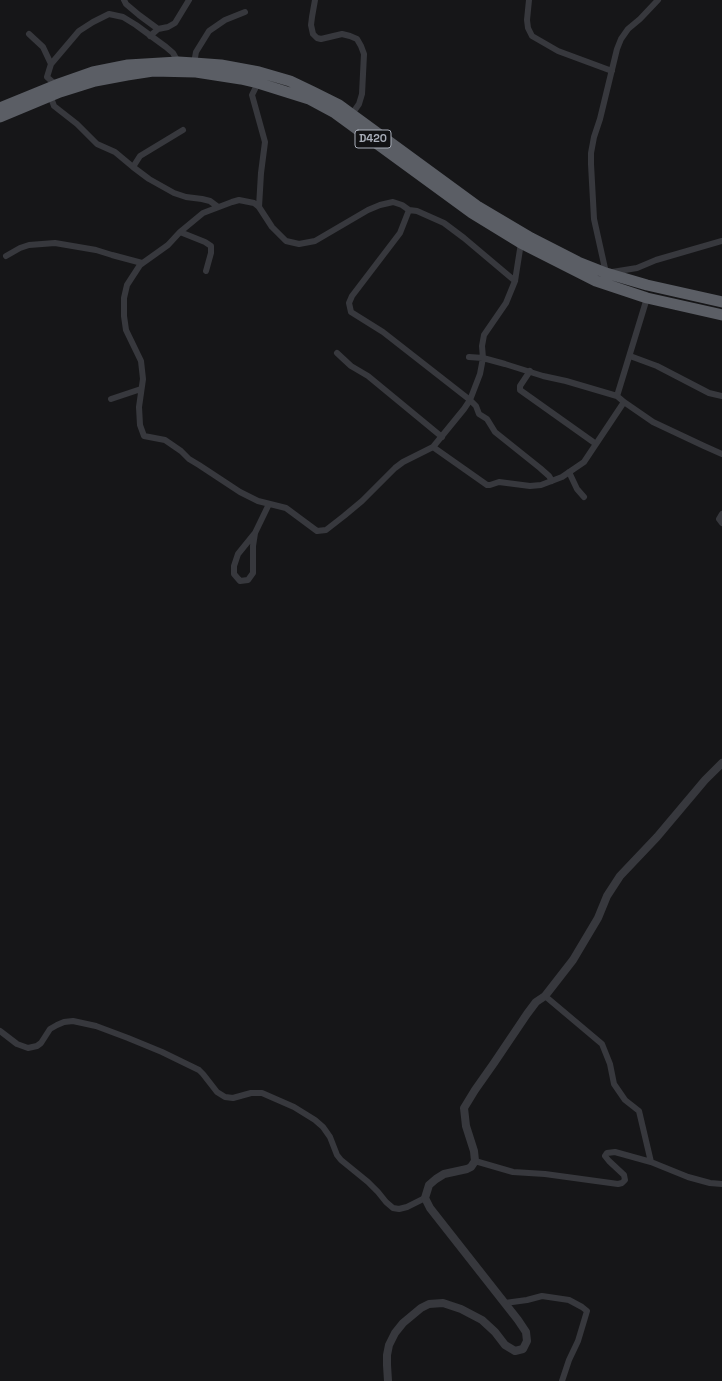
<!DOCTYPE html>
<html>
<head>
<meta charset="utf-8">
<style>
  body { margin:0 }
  canvas { display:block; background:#161618 }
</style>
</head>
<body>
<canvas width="722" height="1381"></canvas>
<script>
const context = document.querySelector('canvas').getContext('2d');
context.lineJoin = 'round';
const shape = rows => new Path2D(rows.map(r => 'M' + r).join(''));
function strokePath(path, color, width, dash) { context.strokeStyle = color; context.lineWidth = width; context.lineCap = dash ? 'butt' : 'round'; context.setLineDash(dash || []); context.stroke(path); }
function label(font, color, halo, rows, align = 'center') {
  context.font = font + ' "Space Grotesk",sans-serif'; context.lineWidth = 4; context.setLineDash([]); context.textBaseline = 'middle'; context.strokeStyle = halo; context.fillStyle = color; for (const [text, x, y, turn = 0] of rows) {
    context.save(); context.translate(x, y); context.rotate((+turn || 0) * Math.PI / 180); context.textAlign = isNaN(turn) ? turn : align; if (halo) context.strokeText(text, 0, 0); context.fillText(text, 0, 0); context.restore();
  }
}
strokePath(shape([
  [124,0,126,4,139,15,158,29],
  [315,0,312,17,311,25,313,34,317,38,321,39,342,34,350,36,357,39,361,46,364,54,362,94,359,104,352,114],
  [529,0,527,20,528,28,532,36,558,51,612,71],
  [658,0,640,19,628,29,621,39,617,49,600,119,594,137,591,153,591,164,594,219,606,273,637,268,656,260,722,241],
  [29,34,43,47,51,64],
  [150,36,158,29,168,27,175,23,189,0],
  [194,63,196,52,209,31,225,20,245,12],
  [258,83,252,95,265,142,261,173,259,207],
  [56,85,47,77,51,64,79,31,93,22,109,14,123,17,136,25,166,47,173,53,178,62],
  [50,95,54,106,77,124,97,144,115,152,133,167],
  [183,130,140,156,133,167,149,179,174,193,186,197,202,199,210,201,218,207],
  [409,210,400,233,352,296,349,303,351,312,383,332,470,400,476,406,479,414,487,419,495,432,540,468,549,476,552,481],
  [180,232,205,242,211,246,211,253,206,271],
  [6,256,20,248,29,245,55,243,96,250,112,255,142,263],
  [515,281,464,238,444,223,417,211,409,210,402,205,393,202,380,205,368,210,315,241,299,244,286,241,272,227,259,207,254,203,239,200,232,202,203,213,180,232,168,245,140,265,127,285,124,298,124,316,126,330,141,361,143,379,139,407,140,425,144,436,165,440,181,451,189,459,199,465,240,492,258,501,286,508,317,531,326,530,344,516,362,501,395,468,403,462,433,447,464,409,470,400,480,374,483,358,482,346,484,335,506,303,515,281,521,243],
  [337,353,351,366,368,376,442,437],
  [630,356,657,366,709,393,722,396],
  [469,357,483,358,505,364,543,376,566,381,617,396,624,402,653,422,704,446,722,454],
  [530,371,520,386,520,390,596,444],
  [617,396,647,298],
  [111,399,141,389],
  [433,447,487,485,490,485,499,482,530,486,541,485,562,477,584,462,624,402],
  [569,472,577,489,584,497],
  [722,514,719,519,722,523],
  [255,533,253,546,253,573,248,580,240,581,234,574,234,566,238,554,255,533,269,504],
  [545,996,602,1044,610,1064,614,1084,625,1100,639,1111,651,1162],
  [0,1031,17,1044,28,1048,37,1046,41,1043,50,1029,57,1025,64,1022,73,1021,96,1026,128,1038,162,1052,199,1070,203,1074,217,1092,225,1097,233,1098,251,1093,262,1093,294,1107,315,1120,323,1127,330,1137,337,1155,341,1160,368,1182,378,1192,386,1202,393,1208,399,1209,407,1207,425,1198],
  [475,1161,513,1172,545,1174,618,1184,622,1183,625,1180,624,1175,609,1161,605,1156,607,1153,615,1152,651,1162,688,1177,710,1183,722,1184],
  [505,1303,527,1300,542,1296,569,1300,582,1307,587,1311,578,1341,569,1360,562,1381]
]), '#37383d', 6);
strokePath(shape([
  [388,1381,387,1365,387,1355,389,1345,395,1333,403,1323,421,1308,429,1304,443,1303,461,1309,482,1320,495,1332,505,1345,515,1351,523,1349,527,1341,526,1332,518,1320,430,1208,425,1198,429,1185,436,1179,444,1174,467,1169,471,1167,475,1161,474,1151,466,1126,464,1108,475,1090,494,1063,527,1014,536,1002,545,996,573,960,598,918,607,896,620,876,657,837,705,780,722,763]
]), '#37383d', 8);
strokePath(shape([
  [0,108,56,85,93,72,128,65,178,62,194,63,221,65,259,72,290,81,313,92,339,105,477,206,531,238,578,262,606,273,647,285,722,302],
  [0,117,60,92,95,81,127,75,153,71,196,72,241,79,258,83,309,99,335,113,472,213,521,243,596,281,647,298,722,315]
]), '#5b5e65', 11);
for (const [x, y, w] of [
  [373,139,36]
]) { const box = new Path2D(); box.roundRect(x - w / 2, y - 9, w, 18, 3); context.fillStyle = '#111113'; context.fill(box); strokePath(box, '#a8adb8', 1); }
label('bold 11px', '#a8adb8', null, [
  ["D420",373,139]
]);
</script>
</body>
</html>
